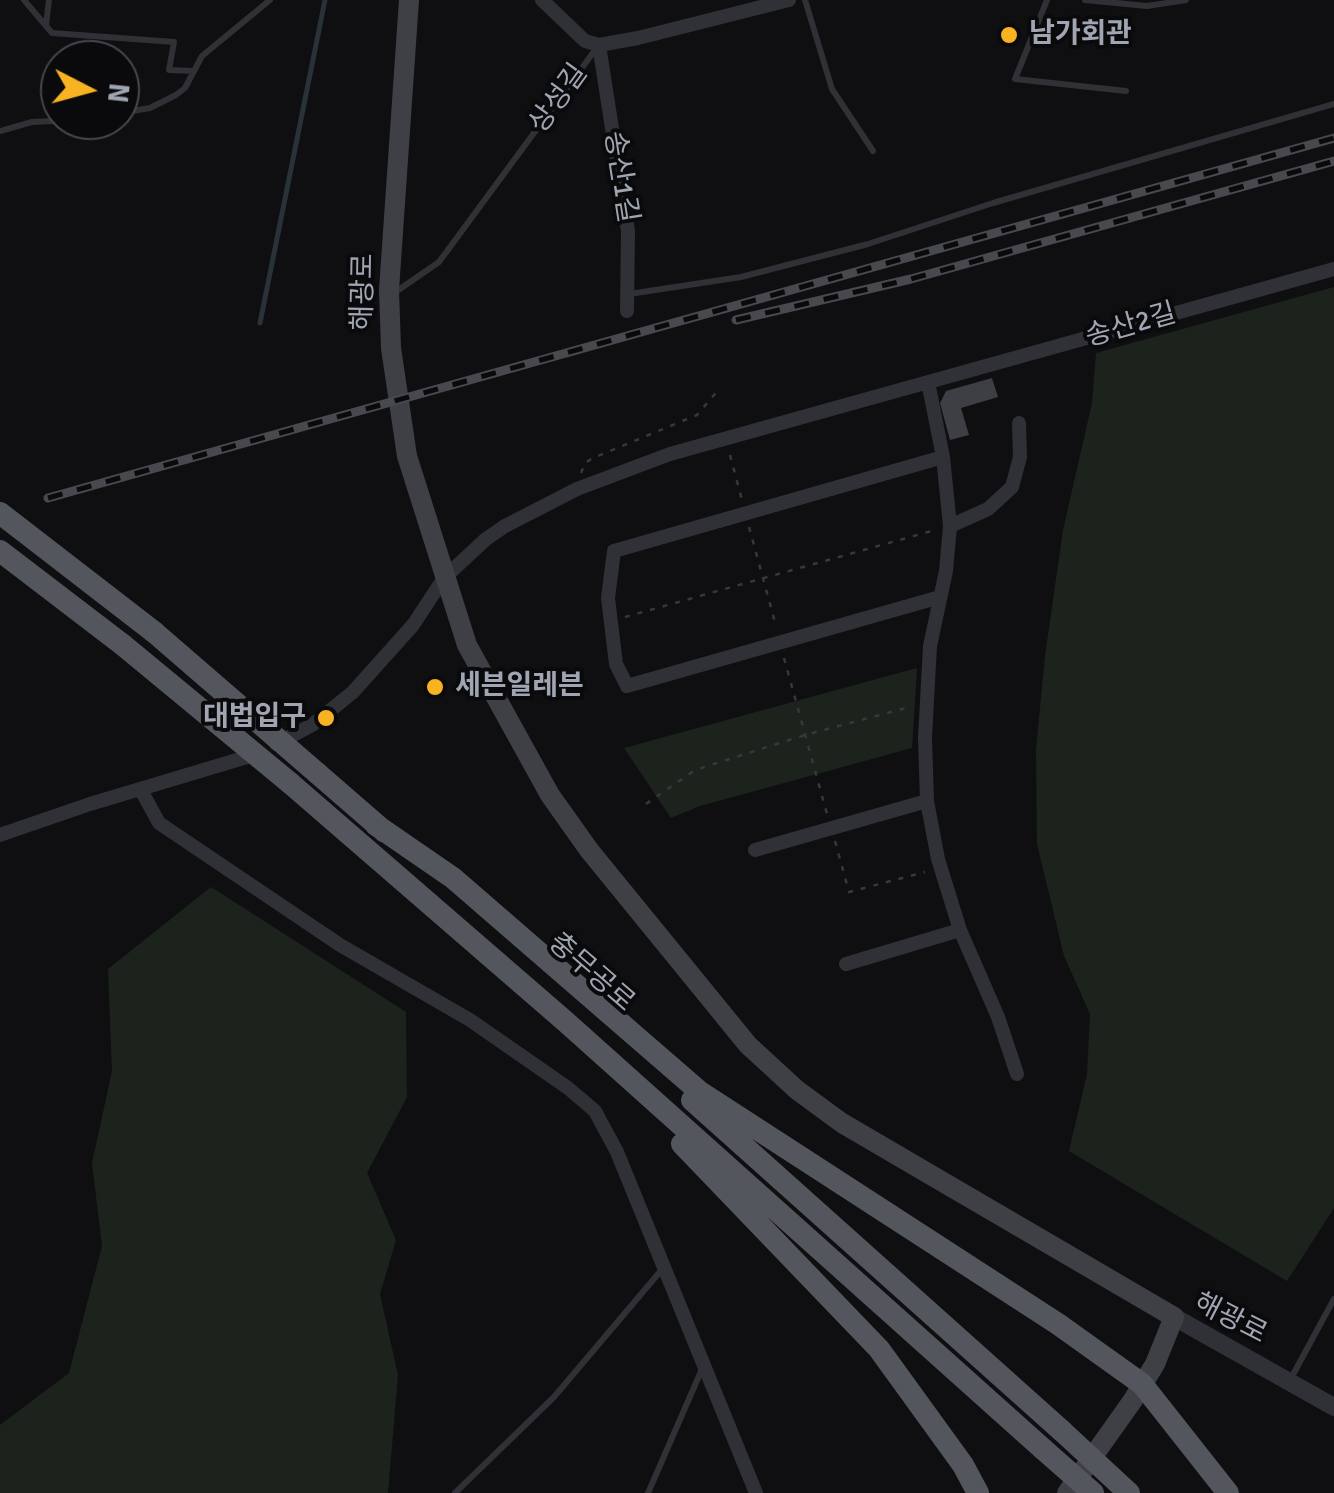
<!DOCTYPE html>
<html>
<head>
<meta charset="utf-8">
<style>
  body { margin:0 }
  #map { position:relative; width:1334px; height:1493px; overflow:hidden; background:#0f0f11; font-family:Signika,sans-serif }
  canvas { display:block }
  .north { position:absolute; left:40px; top:40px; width:100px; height:100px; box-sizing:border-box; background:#0a0a0c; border:2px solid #46484e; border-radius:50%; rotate:96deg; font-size:28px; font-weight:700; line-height:40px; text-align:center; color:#a0a5b2 }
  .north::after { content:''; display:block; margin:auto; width:35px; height:45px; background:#f7b321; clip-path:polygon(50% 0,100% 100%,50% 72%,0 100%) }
</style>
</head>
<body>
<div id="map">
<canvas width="1334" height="1493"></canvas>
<div class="north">N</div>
</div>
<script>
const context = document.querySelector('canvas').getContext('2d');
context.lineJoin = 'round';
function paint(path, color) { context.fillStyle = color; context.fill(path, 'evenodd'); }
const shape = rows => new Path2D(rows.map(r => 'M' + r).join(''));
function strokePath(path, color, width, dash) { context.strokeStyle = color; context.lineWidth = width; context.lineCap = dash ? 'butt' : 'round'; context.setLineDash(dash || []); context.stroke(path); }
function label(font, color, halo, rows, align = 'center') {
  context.font = font + ' Signika,"Noto Sans KR",sans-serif'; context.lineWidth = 8; context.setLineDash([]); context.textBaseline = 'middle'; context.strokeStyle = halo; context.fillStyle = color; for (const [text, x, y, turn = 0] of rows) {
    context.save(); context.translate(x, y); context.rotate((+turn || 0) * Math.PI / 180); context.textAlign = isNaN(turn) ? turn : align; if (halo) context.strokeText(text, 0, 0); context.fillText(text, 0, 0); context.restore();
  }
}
paint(shape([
  [1334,287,1334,1208,1287,1281,1069,1151,1087,1074,1090,1014,1064,956,1037,844,1036,750,1045,656,1063,530,1092,403,1096,353],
  [917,668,912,748,700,806,671,818,624,748],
  [211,887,406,1012,407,1097,367,1173,396,1240,380,1294,398,1375,388,1493,0,1493,0,1425,69,1373,102,1246,92,1163,112,1071,108,969]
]), '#1c231d');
strokePath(shape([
  [260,323,325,0]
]), '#293239', 5);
paint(shape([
  [992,378,998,397,961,408,969,435,950,440,940,403,946,391]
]), '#3e3f44');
strokePath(shape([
  [730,455,742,500],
  [581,473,585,463,593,458,697,415,720,388],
  [749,527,776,626],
  [625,617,935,530],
  [784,658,827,814],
  [646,804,695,770,805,735,910,707],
  [835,841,849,892,925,872]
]), '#36383d', 2.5, [5, 8]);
strokePath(shape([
  [24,0,52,33,174,42,169,70,194,71],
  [805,0,832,89,873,151],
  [1047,0,1015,79,1126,91],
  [1085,0,1147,6,1186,0],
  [46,25,49,0],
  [120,113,150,108,176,95,185,88,202,56,270,0],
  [0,131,32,122,77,120],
  [394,293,439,262,598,46],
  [629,294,741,277,868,244,993,203,1334,104],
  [1289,1382,1334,1299],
  [455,1493,554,1397,664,1267],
  [648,1493,702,1369]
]), '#303136', 6);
strokePath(shape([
  [542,0,585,41,599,45,638,38,789,0],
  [599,45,628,231,627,311],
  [928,382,943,457,950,526,946,571,930,646,925,738,927,801,938,859,960,930,998,1017,1017,1074],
  [950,526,988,509,1012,487,1020,457,1019,423],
  [940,597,627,686,616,664,608,598,614,551,943,457],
  [276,744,312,725,353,692,413,625,444,578,486,539,505,526,577,489,670,454,1334,269],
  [141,790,159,823,340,945,470,1020,568,1088,595,1111,617,1152,756,1493],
  [0,835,90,804,257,754],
  [755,850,927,801],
  [846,964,960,930]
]), '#303136', 14);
strokePath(shape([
  [1174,1317,1334,1407]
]), '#303136', 18);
strokePath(shape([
  [409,0,389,290,391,348,407,456,467,645,550,795,589,850,748,1045,797,1090,842,1123,1174,1317,1155,1364,1133,1400,1067,1493]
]), '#3e4046', 20);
strokePath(shape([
  [0,513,154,632],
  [0,551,123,645],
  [317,773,385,832],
  [290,783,566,1022,1043,1449],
  [376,825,453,878,700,1092,1058,1324,1142,1384,1228,1493],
  [692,1100,1062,1431],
  [682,1144,879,1349,963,1465,978,1493]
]), '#54565e', 22);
const rail = shape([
  [736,320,911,279,1334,161],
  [48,498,1334,138]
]);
strokePath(rail, '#47494f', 9);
strokePath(rail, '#0a0a0c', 5, [15]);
strokePath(shape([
  [154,632,317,773],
  [123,645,290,783],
  [1062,1431,1129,1493],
  [1043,1449,1093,1493]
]), '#54565e', 22);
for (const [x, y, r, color] of [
  [1009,35,10,"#f7b321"],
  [435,687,10,"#f7b321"],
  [326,718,10,"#f7b321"]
]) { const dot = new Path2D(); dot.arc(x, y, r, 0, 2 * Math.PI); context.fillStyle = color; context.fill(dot); strokePath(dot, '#0a0a0c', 4); }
label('bold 28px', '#a0a5b2', '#0a0a0c', [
  ["남가회관",1029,35],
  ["세븐일레븐",455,687],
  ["대법입구",306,718,"right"]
], 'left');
label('28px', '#a0a5b2', '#0a0a0c', [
  ["상성길",559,99,-54],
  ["송산1길",620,177,81],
  ["해광로",364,292,-89],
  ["송산2길",1131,326,-16],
  ["충무공로",591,973,41],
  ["해광로",1230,1319,27]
]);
</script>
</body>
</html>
